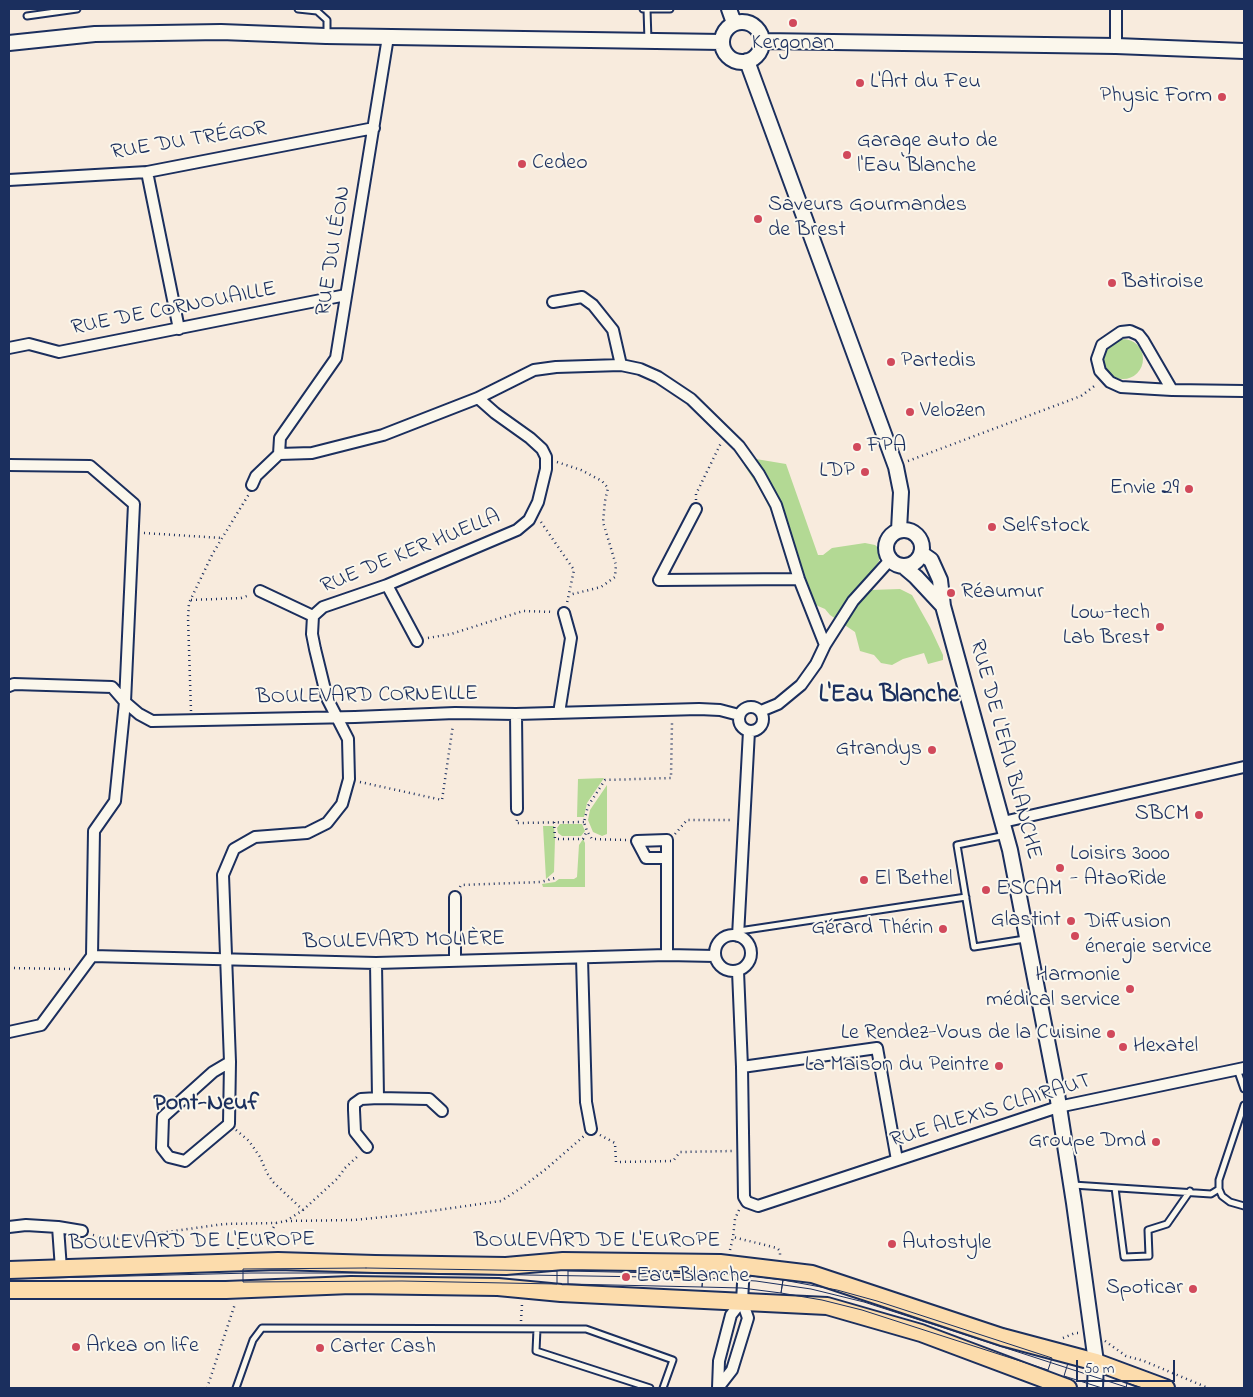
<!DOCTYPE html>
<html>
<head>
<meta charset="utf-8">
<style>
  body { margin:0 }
  #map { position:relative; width:1253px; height:1397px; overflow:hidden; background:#f8ebdd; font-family:"Indie Flower",sans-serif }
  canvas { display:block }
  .frame { position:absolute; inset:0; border:10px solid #1b2f5e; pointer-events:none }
  .scale { position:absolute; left:1076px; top:1360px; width:99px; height:22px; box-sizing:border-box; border:2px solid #1b2f5e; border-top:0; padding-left:6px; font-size:15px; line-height:18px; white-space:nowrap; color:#1b2f5e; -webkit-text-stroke:4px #fbf7ec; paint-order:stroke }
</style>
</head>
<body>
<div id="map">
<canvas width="1253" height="1397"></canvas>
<div class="frame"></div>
<div class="scale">50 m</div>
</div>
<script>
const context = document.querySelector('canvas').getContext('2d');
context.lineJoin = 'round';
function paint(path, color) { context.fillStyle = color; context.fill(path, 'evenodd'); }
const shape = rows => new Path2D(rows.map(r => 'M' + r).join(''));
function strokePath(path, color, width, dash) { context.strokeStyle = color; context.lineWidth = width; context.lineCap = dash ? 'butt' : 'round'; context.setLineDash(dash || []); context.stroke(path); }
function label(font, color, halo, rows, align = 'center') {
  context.font = font + ' "Indie Flower",sans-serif'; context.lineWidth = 4; context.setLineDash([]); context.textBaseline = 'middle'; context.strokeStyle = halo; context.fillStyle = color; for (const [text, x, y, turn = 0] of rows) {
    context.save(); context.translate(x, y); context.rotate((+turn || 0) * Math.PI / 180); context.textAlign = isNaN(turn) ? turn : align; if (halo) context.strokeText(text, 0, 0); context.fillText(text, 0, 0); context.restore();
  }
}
paint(shape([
  '1103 359a20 20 0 1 1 40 0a20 20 0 1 1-40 0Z',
  [756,459,786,464,818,555,823,555,832,548,865,543,875,545,881,550,879,561,860,588,870,590,900,589,912,595,930,627,943,655,943,660,928,664,924,653,903,659,892,665,881,663,874,655,860,651,855,632,830,615,825,609,811,603,806,587,788,565,784,537,761,491,744,465],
  [604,778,587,803,584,817,577,817,578,779],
  [607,785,607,834,602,836,593,832,588,820,590,810],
  [560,824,582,824,585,831,581,836,562,836,558,833,557,828],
  [543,826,554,826,555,839,554,872,546,879],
  [583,839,585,843,585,887,543,887,542,884,555,882,559,879,574,879,577,877,579,845]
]), '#b3d994');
const lane = shape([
  [298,9,317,11,327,20,327,34],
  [643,9,670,9],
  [647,9,648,41],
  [27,16,77,9],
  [1006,835,957,845,974,947,1025,939],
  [739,931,966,897],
  [1237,1069,1244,1089],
  [1244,1105,1219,1180,1219,1189,1222,1196,1230,1202,1244,1206],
  [1073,1185,1211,1194,1219,1189],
  [1115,1188,1124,1257,1149,1256,1148,1230,1167,1224,1190,1191],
  [537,1329,536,1351,650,1388],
  [236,1388,253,1340,262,1328,586,1329,673,1360,663,1388]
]);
const street = shape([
  [1116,46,1116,9],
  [147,172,179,329],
  [9,180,147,172,374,128],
  [553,302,582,297,593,305,613,330,621,365],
  [9,348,29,344,59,352,346,295],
  [1172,390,1143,340,1139,335,1130,331,1121,332,1102,345,1097,359,1100,371,1110,382,1121,387,1172,390,1244,391],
  [279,454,312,453,383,435,478,398,534,370,556,367,621,365,640,369,658,377,691,399,739,446,759,474,776,505,799,579,825,645],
  [279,454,280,438,336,358,388,37],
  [9,465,90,466,134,504,125,702,115,801,94,831,92,956,41,1025,9,1032],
  [252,485,256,476,279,454],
  [696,509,659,580,799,579],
  [387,585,417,641],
  [260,591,313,616],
  [9,686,14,684,112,687,125,702,139,714,152,721,355,717,455,713,516,714,699,709,720,710,739,715],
  '739 719a12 12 0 1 1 24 0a12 12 0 1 1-24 0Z',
  [761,711,778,704,801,685,816,664,825,645,853,601,890,560],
  [559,713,571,638,564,613],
  [516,714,517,809],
  [1003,822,1244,767],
  [667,858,646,858,637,841,667,840,667,955],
  '715 953a18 18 0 1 1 36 0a18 18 0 1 1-36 0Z',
  [738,936,749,731],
  [92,956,376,963,667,955,715,956],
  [582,958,586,1102,591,1129],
  [455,960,455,897],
  [738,971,742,1067,744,1197,747,1202,758,1206,1058,1107,1244,1068],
  [230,1062,213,1072,163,1117,162,1148,169,1157,185,1161,229,1124,230,1062,223,875,234,849,255,837,307,833,327,823,342,804,349,779,348,739,327,698,315,649,312,634,313,616,323,607,387,585,517,530,529,520,538,502,546,469,546,457,542,449,530,438,495,413,478,398],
  [742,1067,877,1048,897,1160],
  [378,1098,429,1099,442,1111],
  [367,1147,355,1132,354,1110,354,1104,361,1099,378,1098,376,963],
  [9,1227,26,1225,58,1227,82,1231],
  [58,1227,61,1269],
  [718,1388,732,1370,748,1318,742,1301,744,1266],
  [718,1388,719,1361,731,1315,742,1301]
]);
const secondary = shape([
  [729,9,734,23],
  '722 42a20 20 0 1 1 40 0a20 20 0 1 1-40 0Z',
  [762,41,1116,46,1244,51],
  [9,43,95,34,221,32,326,36,722,42],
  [747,61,896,467,901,492,899,530],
  '886 548a18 18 0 1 1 36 0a18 18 0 1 1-36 0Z',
  [921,553,931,560,940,580,943,606,1010,850,1055,1081,1074,1203,1096,1362,1095,1388],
  [903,566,916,577,943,606]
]);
const primary = shape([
  [9,1270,278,1261,375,1264,506,1266,563,1261,720,1263,812,1274,1002,1337,1096,1362,1166,1388],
  [9,1290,226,1290,351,1285,498,1287,561,1293,827,1306,921,1333,1068,1388]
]);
strokePath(lane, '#1b2f5e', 9);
strokePath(street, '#1b2f5e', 14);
strokePath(secondary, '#1b2f5e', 18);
strokePath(primary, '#1b2f5e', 20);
strokePath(shape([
  [908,461,1081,396,1097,384],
  [557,462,581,470,602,481,608,488,605,501,603,522,616,565,615,577,601,587,569,595],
  [696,500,696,494,721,443],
  [541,522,574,570,567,603],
  [144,533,222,538],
  [191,600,241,598,250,595],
  [428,638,451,634,523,611,554,612],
  [191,711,188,618,189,603,213,553,249,494],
  [360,782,442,800,453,725],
  [517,820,516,823,584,822],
  [554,822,555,839,583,839,587,831],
  [675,834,687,820,733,820],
  [626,840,592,839,587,831,584,822,588,806,605,780,671,778,672,722],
  [460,887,461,885,541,882,555,878],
  [9,968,70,969],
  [236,1130,249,1141,260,1157,267,1173,273,1182,303,1210],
  [600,1135,615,1143,616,1162,673,1161,680,1152,733,1151],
  [739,1210,735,1219,733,1237,777,1248,780,1251,780,1257],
  [286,1221,354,1220,403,1215,501,1201,521,1188,546,1169,584,1136],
  [93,1235,109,1240,224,1224,276,1223,286,1221,303,1210,338,1178,345,1168,359,1155],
  [238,1249,240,1241,247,1237,269,1232,272,1230,276,1223],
  [730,1250,733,1237],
  [521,1321,522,1304],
  [1063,1338,1075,1333,1079,1333],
  [1105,1341,1126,1356,1144,1361,1208,1388],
  [207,1388,235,1304]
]), '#1b2f5e', 2.5, [1, 4]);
strokePath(lane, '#fbf7ec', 5);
strokePath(street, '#fbf7ec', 10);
strokePath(secondary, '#fbf7ec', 14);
strokePath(primary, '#fcdcac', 16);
strokePath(shape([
  [366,1268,557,1271,557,1284,402,1281,243,1282,243,1269,366,1268],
  [568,1271,703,1274,702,1287,568,1284,568,1271],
  [703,1274,744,1275,783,1280,781,1293,742,1288,702,1287,703,1274],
  [9,1279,251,1273,407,1273,709,1278,756,1281,811,1289,864,1302,1129,1388],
  [783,1280,837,1290,877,1301,1052,1358,1048,1370,862,1310,822,1300,781,1293,783,1280],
  [1069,1364,1068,1363,1064,1376,1102,1388],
  [1126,1388,1127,1383,1143,1388]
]), '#1b2f5e', 1);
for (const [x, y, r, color] of [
  [793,23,5,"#d1495b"],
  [860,83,5,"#d1495b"],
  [1222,97,5,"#d1495b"],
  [847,155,5,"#d1495b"],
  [522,164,5,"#d1495b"],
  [758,219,5,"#d1495b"],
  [1112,283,5,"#d1495b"],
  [891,362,5,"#d1495b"],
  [910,412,5,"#d1495b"],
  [857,447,5,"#d1495b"],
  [865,472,5,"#d1495b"],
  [1189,489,5,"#d1495b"],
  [992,527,5,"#d1495b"],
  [951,593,5,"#d1495b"],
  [1160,627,5,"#d1495b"],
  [932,750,5,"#d1495b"],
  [1199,815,5,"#d1495b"],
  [1060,868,5,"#d1495b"],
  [864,880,5,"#d1495b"],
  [986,890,5,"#d1495b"],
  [1071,921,5,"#d1495b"],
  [943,929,5,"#d1495b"],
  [1075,936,5,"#d1495b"],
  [1130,989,5,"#d1495b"],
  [1111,1034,5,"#d1495b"],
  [1123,1047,5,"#d1495b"],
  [999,1066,5,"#d1495b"],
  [1156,1142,5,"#d1495b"],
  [892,1244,5,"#d1495b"],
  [626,1277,5,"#d1495b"],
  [1193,1289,5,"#d1495b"],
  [76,1347,5,"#d1495b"],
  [320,1348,5,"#d1495b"]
]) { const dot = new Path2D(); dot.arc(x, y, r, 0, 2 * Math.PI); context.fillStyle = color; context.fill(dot); strokePath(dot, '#fbf7ec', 2); }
label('22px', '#1b2f5e', '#fbf7ec', [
  ["Kergonan",793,44,"center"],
  ["L'Art du Feu",870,83],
  ["Physic Form",1212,97,"right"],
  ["Garage auto de",857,142],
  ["l'Eau Blanche",857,167],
  ["Cedeo",532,164],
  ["Saveurs Gourmandes",768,206],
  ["de Brest",768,231],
  ["Batiroise",1122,283],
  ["Partedis",901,362],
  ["Velozen",920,412],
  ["FPA",867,447],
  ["LDP",855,472,"right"],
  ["Envie 29",1179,489,"right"],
  ["Selfstock",1002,527],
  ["Réaumur",961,593],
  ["Low-tech",1150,614,"right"],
  ["Lab Brest",1150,639,"right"],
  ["Gtrandys",922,750,"right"],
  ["SBCM",1189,815,"right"],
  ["Loisirs 3000",1070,855],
  ["- AtaoRide",1070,880],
  ["El Bethel",874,880],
  ["ESCAM",996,890],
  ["Glastint",1061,921,"right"],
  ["Diffusion",1085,923],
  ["énergie service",1085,948],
  ["Gérard Thérin",933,929,"right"],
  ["Harmonie",1120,976,"right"],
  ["médical service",1120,1001,"right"],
  ["Le Rendez-Vous de la Cuisine",1101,1034,"right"],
  ["Hexatel",1133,1047],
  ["La Maison du Peintre",989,1066,"right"],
  ["Groupe Dmd",1146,1142,"right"],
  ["Autostyle",902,1244],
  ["Eau Blanche",636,1277],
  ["Spoticar",1183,1289,"right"],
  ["Arkea on life",86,1347],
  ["Carter Cash",330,1348]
], 'left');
label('22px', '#1b2f5e', '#fbf7ec', [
  ["RUE DU TRÉGOR",189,142,-9],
  ["RUE DU LÉON",335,251,-81],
  ["RUE DE CORNOUAILLE",174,310,-11],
  ["RUE DE KER HUELLA",411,553,-22],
  ["BOULEVARD CORNEILLE",367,697,-1],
  ["RUE DE L'EAU BLANCHE",1004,750,75],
  ["BOULEVARD MOLIÈRE",404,942,-1],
  ["RUE ALEXIS CLAIRAUT",991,1112,-17],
  ["BOULEVARD DE L'EUROPE",597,1242],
  ["BOULEVARD DE L'EUROPE",192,1243,-1]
]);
label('bold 24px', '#1b2f5e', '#fbf7ec', [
  ["Pont-Neuf",206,1105]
]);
label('bold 25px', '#1b2f5e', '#fbf7ec', [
  ["L'Eau Blanche",889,697]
]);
</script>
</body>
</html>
